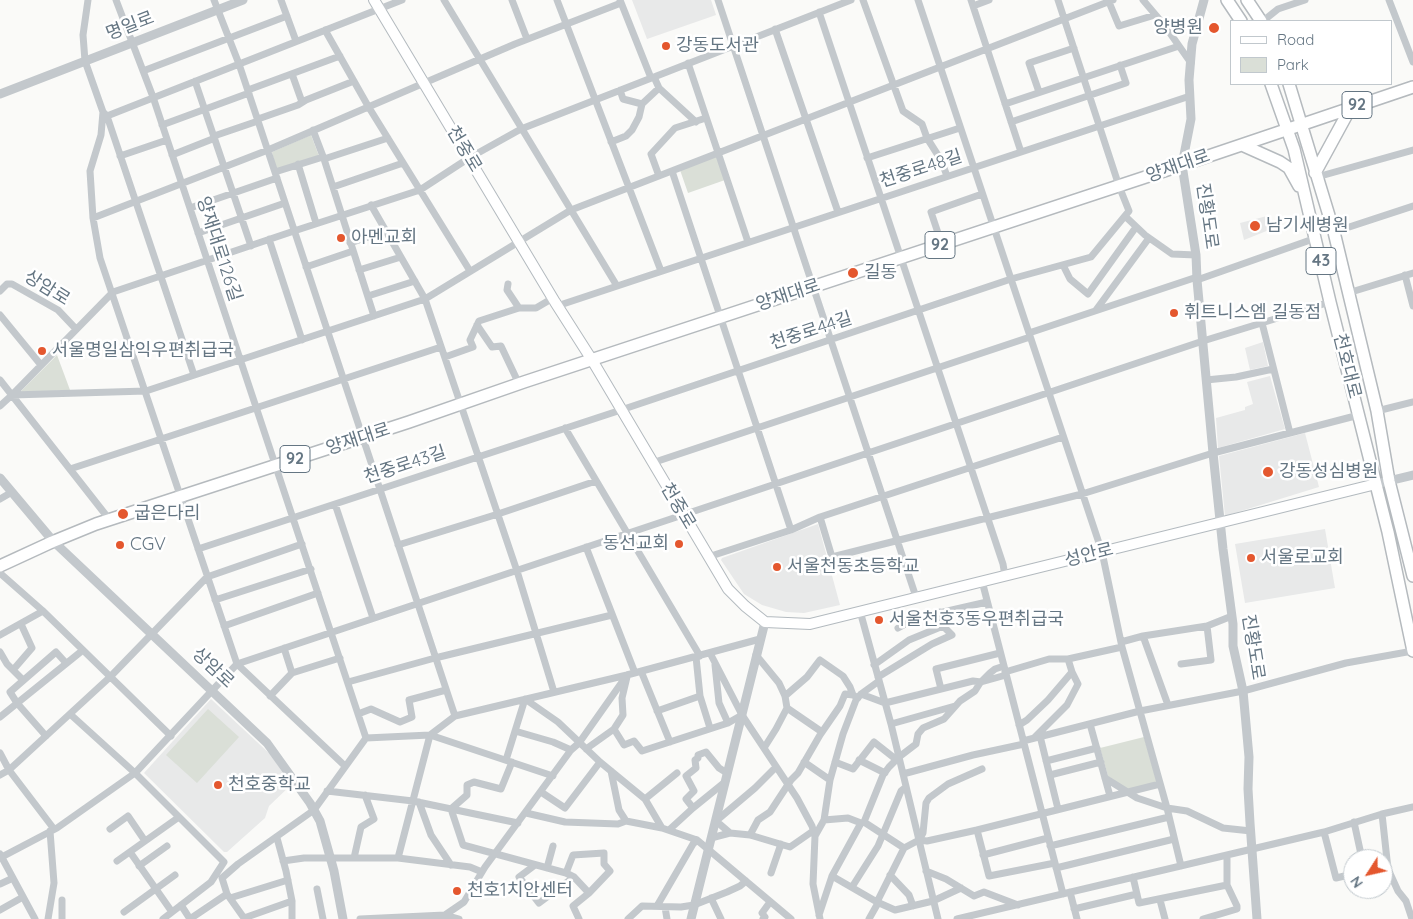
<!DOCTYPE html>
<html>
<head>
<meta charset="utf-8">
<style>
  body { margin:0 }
  #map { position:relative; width:1413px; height:919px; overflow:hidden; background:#fafaf8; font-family:Quicksand,sans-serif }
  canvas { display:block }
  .legend { position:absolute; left:1230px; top:20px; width:162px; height:65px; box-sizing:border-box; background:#fff; border:1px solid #c1c8cd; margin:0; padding:6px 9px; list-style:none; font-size:15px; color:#657683 }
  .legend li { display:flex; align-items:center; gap:10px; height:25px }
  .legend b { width:25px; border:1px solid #c1c8cd }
  .north { position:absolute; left:1343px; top:849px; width:50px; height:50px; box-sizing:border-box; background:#fff; border:1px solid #c1c8cd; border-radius:50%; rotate:235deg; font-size:14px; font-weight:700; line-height:20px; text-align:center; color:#657683 }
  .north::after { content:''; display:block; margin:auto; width:18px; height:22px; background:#e4572e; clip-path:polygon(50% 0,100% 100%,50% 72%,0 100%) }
</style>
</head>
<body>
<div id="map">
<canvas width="1413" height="919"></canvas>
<ul class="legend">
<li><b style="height:6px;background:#fff"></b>Road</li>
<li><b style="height:14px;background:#dadfd7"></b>Park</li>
</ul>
<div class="north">N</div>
</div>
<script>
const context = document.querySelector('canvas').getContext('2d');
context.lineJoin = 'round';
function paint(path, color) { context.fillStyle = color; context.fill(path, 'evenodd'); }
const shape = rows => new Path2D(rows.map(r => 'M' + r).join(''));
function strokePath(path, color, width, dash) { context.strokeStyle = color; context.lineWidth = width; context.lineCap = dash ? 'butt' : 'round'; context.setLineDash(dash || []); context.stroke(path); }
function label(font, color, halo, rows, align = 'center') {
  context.font = font + ' Quicksand,"Noto Sans KR",sans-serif'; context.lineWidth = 5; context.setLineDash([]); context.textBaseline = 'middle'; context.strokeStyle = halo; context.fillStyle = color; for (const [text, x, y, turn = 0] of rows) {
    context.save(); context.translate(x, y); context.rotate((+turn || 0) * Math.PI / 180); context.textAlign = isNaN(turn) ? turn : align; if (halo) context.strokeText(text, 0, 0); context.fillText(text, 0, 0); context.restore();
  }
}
paint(shape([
  [632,0,711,0,716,15,647,39],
  [1267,216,1269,230,1244,240,1240,223],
  [1263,342,1268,366,1250,370,1245,348],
  [1270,376,1285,429,1218,448,1216,418,1245,410,1245,407,1253,404,1247,382],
  [1305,433,1319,487,1225,516,1219,456],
  [818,524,840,605,804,613,786,612,762,605,744,594,721,560,722,558],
  [1325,529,1335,588,1245,603,1235,544],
  [211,699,271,755,291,785,269,806,265,818,227,852,224,852,144,773]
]), '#e8e9e9');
paint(shape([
  [311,135,319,156,276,169,272,152],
  [716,156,725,180,688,193,680,170],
  [57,355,70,390,19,393],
  [208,709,239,737,197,783,166,755],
  [1144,737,1157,783,1128,790,1108,776,1100,748]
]), '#dadfd7');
const secondary = shape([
  [374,0,555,302,592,360,728,589,745,606,765,622,810,624,1376,484]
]);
const primary = shape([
  [1227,0,1241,21],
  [1247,0,1261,21],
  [1271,84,1294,149,1330,302,1388,532,1413,651],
  [1289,84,1334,232,1377,411,1389,481,1413,576],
  [1242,145,1280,162,1289,168,1299,186],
  [1315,173,1351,107],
  [0,566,52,542,96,524,409,422,524,382,1182,165,1413,87]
]);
strokePath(secondary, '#b3babf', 12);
strokePath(primary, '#b5babe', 14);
strokePath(shape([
  [88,0,83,35,85,61,103,112,107,116,194,375],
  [116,0,153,97,366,738],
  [214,0,239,64,258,121,455,716],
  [281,0,296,41],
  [444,0,617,286],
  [512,0,527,39],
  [557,0,661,271],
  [620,0,651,78],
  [718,0,916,597],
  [863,0,903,111,922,124,927,138,941,160,947,176],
  [918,0,1102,552,1122,647,1167,808,1181,866],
  [971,0,1021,152],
  [1143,0,1165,26,1191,63],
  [1389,0,1413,62],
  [1109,2,1119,26,1155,15],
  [973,6,989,0],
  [819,12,1003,564,1005,576],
  [1263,21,1278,9,1305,0],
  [775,29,838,212],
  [325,30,368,106,470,271],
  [688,63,748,242],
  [143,71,287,16],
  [292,74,302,102],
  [654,77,659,88,696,122],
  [195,81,251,246],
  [248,90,340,56],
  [620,90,623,99,642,104],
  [1039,92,1029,63,1074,48],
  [1005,104,1179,46],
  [103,112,101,135,90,171,93,218,100,258,237,664,345,766],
  [107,116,402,0],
  [258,119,298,105,306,100,354,81],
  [1011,122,1126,83,1120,65],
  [162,125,249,93],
  [313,130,324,159,374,316],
  [214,136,258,121],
  [611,142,626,136,632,130,639,117,642,104,659,88],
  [172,155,215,138],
  [120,156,167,140],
  [867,158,960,128],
  [324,159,388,138],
  [298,164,316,223],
  [672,171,791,530],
  [275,172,323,157],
  [659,176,651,154,675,128,706,118],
  [1317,177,1413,150],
  [333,187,403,163],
  [371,205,425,299,517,571,554,692],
  [190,208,277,178],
  [1126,217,1145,235,1172,254,1196,255],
  [93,218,268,150,515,44,621,3],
  [1334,232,1413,206],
  [198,233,285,203],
  [269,239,302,340],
  [350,243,386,231],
  [942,245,931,212,982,194],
  [1063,265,1070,279,1088,294,1136,227],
  [306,267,353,251],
  [359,270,401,257],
  [1405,275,1413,306],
  [1197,280,1316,238],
  [508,284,507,290,519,308],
  [0,291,7,284,12,284,58,310,76,329],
  [1348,293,1413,273],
  [368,296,415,281],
  [557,306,1190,96],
  [1096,310,1149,238],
  [0,315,41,365],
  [1262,323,1290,433],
  [477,325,492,347,501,346,519,384],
  [1029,333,1197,277],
  [445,357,473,347,470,340,479,321,519,308,536,308,553,298],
  [0,380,109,519],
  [1206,380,1236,377,1273,369],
  [12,395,146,391,425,299,571,210,1113,0],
  [0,406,12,395,113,292,294,231,420,190,469,158,521,129,851,0],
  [1377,411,1413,402],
  [565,428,700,656],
  [652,463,1030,337],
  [70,469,441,347],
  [0,499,12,492],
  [335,504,373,618],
  [820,517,832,557,1082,494,1213,453,1359,415],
  [398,545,498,514,596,481],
  [586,547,635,673],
  [198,549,621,410,1011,279,1091,257,1129,211,1119,186,1058,0],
  [708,557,791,530,820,517,1063,437],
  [0,573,43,611,171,736],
  [982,581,1063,894],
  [215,600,311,569],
  [860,611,891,724,938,919],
  [224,626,318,593],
  [898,628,917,618,987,602],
  [0,635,43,611],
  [1143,636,1168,705],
  [1121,642,1143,636,1207,626,1232,616],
  [284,648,292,673],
  [0,652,7,664,23,680],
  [710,653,742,715,797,798,812,826,815,836,813,884,820,919],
  [756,655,779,683,785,696,787,708,822,732],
  [696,657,700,696,710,728],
  [1181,664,1211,660,1207,626],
  [715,665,719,703,728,723],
  [874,665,909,640,943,626],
  [13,670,32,648,21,624],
  [641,671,670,742],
  [1005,672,1049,659,1068,659,1122,647],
  [878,677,932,644,952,635,943,626,940,612],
  [348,682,435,658,612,615],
  [941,689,936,669,1000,653],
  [861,694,885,703,973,681,981,682,1006,675],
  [270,696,292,673,340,658],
  [785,696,807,677,820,660,843,676,850,687,853,695],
  [657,711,700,696],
  [70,714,135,773,224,862,211,882,163,919],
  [358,714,371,709,400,722,412,717,409,700,446,690],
  [0,717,83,650],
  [891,724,955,706],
  [1090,724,1110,796],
  [1019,725,1027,720,1048,700,1072,672,1068,659],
  [614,729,624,745,634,741,642,751,728,723,742,715],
  [515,731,553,742,571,750],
  [430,735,553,776],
  [46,736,17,703,10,692,56,652,66,663],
  [1040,736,1058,809],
  [366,738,430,735,455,716,627,675,760,639],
  [1034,738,1067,705,1078,684,1072,672],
  [1023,741,1140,711,1243,691,1346,663,1413,651],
  [764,748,776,729,787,708],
  [586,749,614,729,623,715,622,698,627,677],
  [0,753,9,770,54,829],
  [506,760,525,699,558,722,600,762,645,799,662,828,697,840,791,919],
  [859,760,885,773],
  [1046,761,1097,748],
  [512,762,501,789,474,782,467,785,467,795,451,809,463,845,566,873,574,877,589,893],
  [804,762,830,780],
  [835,762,853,769,874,742,893,757,899,757],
  [611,771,619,810,626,821,662,828],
  [903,774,973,755,1024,744],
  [0,775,9,770,110,677,207,577,302,544],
  [1050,775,1101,762],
  [1105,778,1137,798,1167,808,1187,811,1223,828,1251,831],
  [327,791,413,801,518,823],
  [541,792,565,808,600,762],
  [645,799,677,773],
  [419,802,431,835,451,865],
  [693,808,686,799,694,791,686,776,696,768,695,760,698,758,698,755,706,752,719,768,727,773],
  [526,813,565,822,618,824,626,821],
  [1382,814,1388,869,1398,891,1406,901,1412,919],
  [824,820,848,818,861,823,864,822],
  [864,822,883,775,889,767,899,757,916,744,918,734,923,728,944,719,960,701,975,691,980,683,990,673,995,669,1004,666],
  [864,822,904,848],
  [1354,822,1362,859],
  [110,829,128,816,145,841],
  [669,830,693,808,725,782],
  [977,830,989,876,1055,863],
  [1324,832,1336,878,1353,874],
  [730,833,716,821,755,788,776,767],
  [750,835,758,820,770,812,791,780,798,773,820,735,840,706,845,694,853,695,858,698],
  [815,836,824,820,830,780,843,734,856,700,861,694,879,681],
  [277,838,286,871,292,901,292,919],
  [711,838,730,833,750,835,790,847,813,831],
  [919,840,927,841,977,830,1160,784],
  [919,840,923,833,926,803,929,798,948,784,982,769],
  [1050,846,1169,817],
  [130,852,172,912],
  [0,854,35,919],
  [983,855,1048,838],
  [0,858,57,828,135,773,237,664,1203,341,1330,302],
  [354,858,361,827,374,819,365,795],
  [398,858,430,735],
  [117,861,179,817],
  [283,861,304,858,398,858,470,867,482,872],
  [535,865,519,877,539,903,574,877],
  [139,866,167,846],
  [547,868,553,846],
  [1056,868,1174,839],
  [926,871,946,879,974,896,984,892,1018,905],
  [566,873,573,855,604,853,604,864,610,871,589,893,573,906,579,919],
  [771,873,781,844],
  [890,875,909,895,913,906],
  [832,876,877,902,895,910,933,901,961,888],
  [1133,877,1139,903,1227,885],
  [0,884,13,878],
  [852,887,878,846,901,791,906,787],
  [317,889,323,919],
  [1070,892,1077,919],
  [230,898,288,880],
  [711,898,721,919],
  [1160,900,1165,919],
  [292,901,244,918,227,894,222,878,238,864,314,810,366,738],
  [877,902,904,848,919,840],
  [181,905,190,919],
  [657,906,693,844,697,840],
  [665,907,667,919],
  [1074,909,1137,894],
  [0,910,23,897],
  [124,912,175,875],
  [819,915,832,876,861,823],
  [48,919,54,883,50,831],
  [62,919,62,900],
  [190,919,227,894],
  [360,919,445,915,459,919],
  [443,919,445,915,464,902,485,867,571,750,579,743,627,675],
  [628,919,642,906,681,907,694,905,727,892,740,886,746,881],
  [763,919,765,917,762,913,770,902],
  [869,919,878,903],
  [957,919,1324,832,1382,814,1413,807],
  [1203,919,1237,909,1237,906,1227,885,1227,855]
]), '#c3c8cc', 7);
strokePath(shape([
  [1204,0,1192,44,1189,80,1191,119,1182,165,1196,255,1197,280,1213,453,1223,549,1233,624,1233,646,1243,691,1249,757,1248,789,1250,823,1257,919],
  [0,94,243,0],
  [0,478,53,541,267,743,310,803,320,821,334,871,343,919],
  [1376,484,1413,475],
  [691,919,765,622]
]), '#c3c8cc', 9);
strokePath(secondary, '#fff', 10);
strokePath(primary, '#fff', 11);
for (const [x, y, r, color] of [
  [1214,28,6,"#e4572e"],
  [666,46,5,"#e4572e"],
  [1255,226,6,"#e4572e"],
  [341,238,5,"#e4572e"],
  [853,273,6,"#e4572e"],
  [1174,313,5,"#e4572e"],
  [42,351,5,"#e4572e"],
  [1268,472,6,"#e4572e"],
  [123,514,6,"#e4572e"],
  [679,544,5,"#e4572e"],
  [120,545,5,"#e4572e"],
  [1251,558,5,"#e4572e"],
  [777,567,5,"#e4572e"],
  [879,620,5,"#e4572e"],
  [218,785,5,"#e4572e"],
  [457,891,5,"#e4572e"]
]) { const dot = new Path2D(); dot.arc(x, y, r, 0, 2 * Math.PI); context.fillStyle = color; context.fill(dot); strokePath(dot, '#fff', 2); }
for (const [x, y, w] of [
  [1357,105,30],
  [940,245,30],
  [1321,261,30],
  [295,459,30]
]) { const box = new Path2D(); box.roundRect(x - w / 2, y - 13.5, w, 27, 4); context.fillStyle = '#fff'; context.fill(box); strokePath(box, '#657683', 1); }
label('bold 16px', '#657683', null, [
  ["92",1357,105],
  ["92",940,245],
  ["43",1321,261],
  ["92",295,459]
]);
label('18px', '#657683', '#fff', [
  ["명일로",130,26,-21],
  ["천중로",464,149,59],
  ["양재대로",1178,166,-19],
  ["천중로48길",921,169,-18],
  ["진황도로",1207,216,82],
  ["양재대로126길",219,249,72],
  ["상암로",47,288,32],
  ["양재대로",788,295,-18],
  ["천중로44길",811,331,-18],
  ["천호대로",1347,366,76],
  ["양재대로",358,439,-18],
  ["천중로43길",405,465,-18],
  ["천중로",678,506,59],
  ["성안로",1089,555,-14],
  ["진황도로",1253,647,81],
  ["상암로",213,668,43]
]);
label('18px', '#657683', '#fff', [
  ["양병원",1203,28,"right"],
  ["강동도서관",676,46],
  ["남기세병원",1266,226],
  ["아멘교회",351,238],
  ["길동",864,273],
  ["휘트니스엠 길동점",1184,313],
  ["서울명일삼익우편취급국",52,351],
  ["강동성심병원",1279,472],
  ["굽은다리",134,514],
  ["동선교회",669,544,"right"],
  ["CGV",130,545],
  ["서울로교회",1261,558],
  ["서울천동초등학교",787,567],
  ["서울천호3동우편취급국",889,620],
  ["천호중학교",228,785],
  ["천호1치안센터",467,891]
], 'left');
</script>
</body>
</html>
